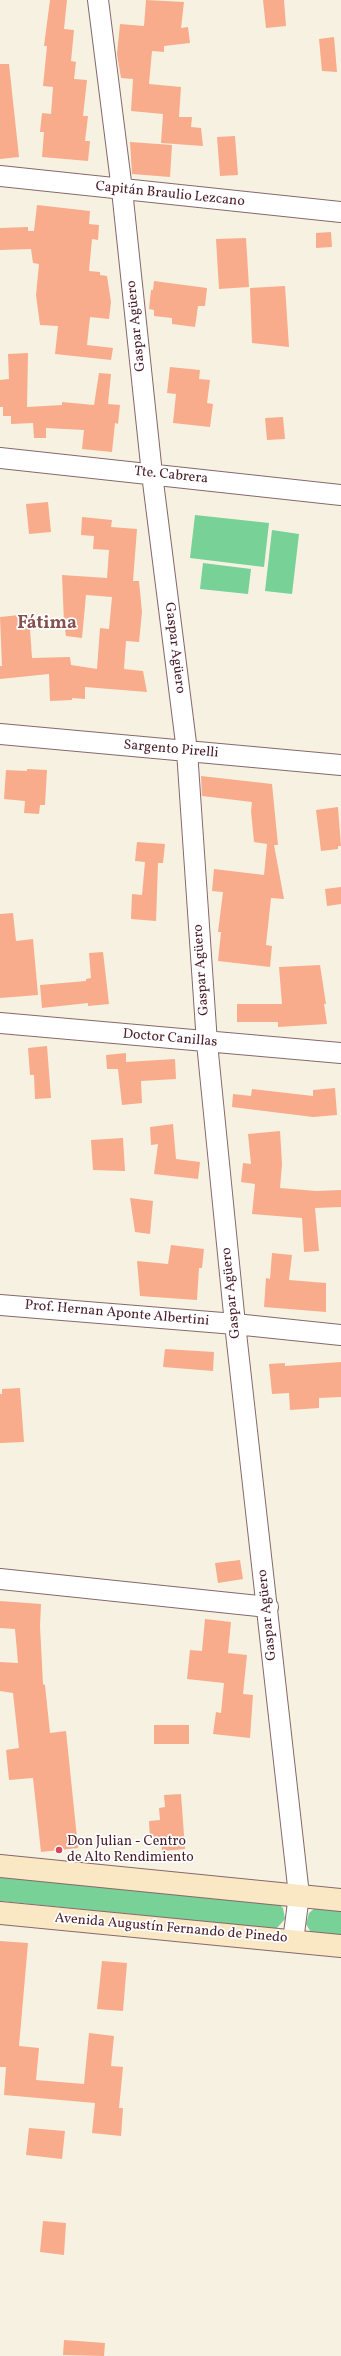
<!DOCTYPE html>
<html>
<head>
<meta charset="utf-8">
<style>
  body { margin:0 }
  canvas { display:block; background:#f6f1e1 }
</style>
</head>
<body>
<canvas width="341" height="2356"></canvas>
<script>
const context = document.querySelector('canvas').getContext('2d');
context.lineJoin = 'round';
function paint(path, color) { context.fillStyle = color; context.fill(path, 'evenodd'); }
const shape = rows => new Path2D(rows.map(r => 'M' + r).join(''));
function strokePath(path, color, width, dash) { context.strokeStyle = color; context.lineWidth = width; context.lineCap = dash ? 'butt' : 'round'; context.setLineDash(dash || []); context.stroke(path); }
function label(font, color, halo, rows, align = 'center') {
  context.font = font + ' Vollkorn,serif'; context.lineWidth = 3.5; context.setLineDash([]); context.textBaseline = 'middle'; context.strokeStyle = halo; context.fillStyle = color; for (const [text, x, y, turn = 0] of rows) {
    context.save(); context.translate(x, y); context.rotate((+turn || 0) * Math.PI / 180); context.textAlign = isNaN(turn) ? turn : align; if (halo) context.strokeText(text, 0, 0); context.fillText(text, 0, 0); context.restore();
  }
}
paint(shape([
  [195,515,269,523,264,567,190,558],
  [272,530,299,534,292,594,265,591],
  [203,563,251,569,248,594,200,589],
  [0,1876,278,1903,283,1908,285,1919,276,1929,271,1928,0,1901],
  [315,1908,341,1911,341,1937,312,1934,306,1924,309,1913]
]), '#78d197');
paint(shape([
  [50,0,67,0,64,29,74,30,71,61,76,62,74,79,87,80,83,116,88,116,85,141,90,141,88,161,42,157,44,132,40,132,42,113,51,114,53,87,43,86,47,46,44,46],
  [146,0,184,2,181,28,188,27,190,43,164,46,164,52,152,51,149,84,181,87,179,117,192,117,191,127,201,128,203,146,161,143,163,114,131,111,133,79,121,78,117,54,120,24,144,26],
  [263,0,284,0,286,26,266,28],
  [334,37,337,72,322,71,319,39],
  [0,64,9,64,19,157,0,159],
  [235,136,238,175,220,176,217,137],
  [130,142,172,145,170,177,132,174],
  [37,205,90,211,89,224,99,225,98,240,92,239,89,271,100,272,100,275,107,276,111,302,109,319,90,317,87,345,113,348,111,360,55,354,58,326,40,325,36,295,39,264,33,263,31,249,0,250,0,228,28,227,28,231,34,231],
  [331,232,332,247,316,248,316,233],
  [246,238,249,287,219,289,216,239],
  [154,281,207,288,205,306,198,306,195,327,172,324,172,318,154,316,154,310,149,309,151,290,153,290],
  [285,286,289,347,252,343,250,288],
  [28,353,27,407,62,405,62,402,94,405,99,373,111,374,108,404,120,405,118,424,115,423,112,452,82,449,84,430,46,428,46,438,34,438,33,423,11,424,11,416,3,416,3,407,0,407,0,380,9,379,8,354],
  [170,367,200,370,199,379,210,380,207,403,213,404,210,427,173,423,176,394,167,393],
  [283,417,285,439,267,440,265,418],
  [48,502,51,532,29,534,26,504],
  [82,517,112,520,111,527,137,529,133,581,139,581,142,612,139,642,126,641,124,669,143,671,147,692,85,687,85,699,72,698,72,700,50,701,49,674,0,679,0,666,2,666,0,617,29,614,32,658,70,657,71,665,97,669,100,628,109,629,112,597,86,595,82,638,66,636,64,623,62,575,107,578,109,550,93,549,94,536,81,535],
  [27,769,47,770,45,805,40,805,39,814,24,813,25,801,4,799,6,770,27,771],
  [201,776,272,784,278,845,274,845,284,899,271,898,266,945,272,946,270,967,218,961,221,932,218,932,223,892,212,891,214,869,264,875,267,844,254,842,251,811,252,802,202,796],
  [338,807,341,846,338,846,338,849,321,851,316,810],
  [137,842,165,844,163,863,158,863,156,921,131,919,132,894,142,895,145,862,135,861],
  [341,887,341,904,327,906,325,889],
  [13,913,16,941,33,939,38,995,0,998,0,914],
  [103,952,109,1004,88,1006,88,1003,42,1008,40,985,86,981,86,979,91,978,89,953],
  [320,965,326,1004,324,1004,327,1024,278,1027,278,1022,237,1022,237,1004,282,1004,279,967],
  [47,1046,51,1098,35,1099,34,1075,30,1075,28,1048],
  [126,1053,126,1062,175,1059,176,1079,141,1081,142,1103,122,1105,118,1069,107,1069,106,1055],
  [335,1088,337,1115,313,1117,232,1107,233,1094,251,1096,252,1089,313,1096,313,1090],
  [173,1124,176,1159,200,1162,198,1179,154,1174,158,1144,151,1145,150,1127],
  [280,1131,282,1164,280,1188,316,1191,341,1190,341,1207,315,1208,319,1251,304,1252,302,1218,252,1214,255,1184,241,1182,243,1163,251,1164,248,1134],
  [123,1138,125,1171,93,1170,91,1140],
  [130,1198,153,1201,150,1234,135,1232],
  [171,1245,204,1249,202,1268,199,1268,197,1300,140,1296,137,1261,168,1264],
  [272,1253,292,1255,289,1280,326,1283,326,1312,264,1307,266,1278,270,1279],
  [165,1349,214,1352,213,1371,163,1367],
  [341,1362,341,1397,319,1398,319,1408,290,1410,289,1393,272,1394,269,1364,285,1363,285,1366],
  [20,1388,24,1442,0,1443,0,1394,2,1394,2,1389],
  [240,1560,243,1579,218,1583,215,1563],
  [0,1601,41,1604,40,1626,43,1684,45,1685,50,1733,66,1731,78,1848,41,1852,33,1778,9,1780,6,1750,19,1748,13,1693,0,1691,0,1662,18,1663,15,1629,0,1628],
  [205,1619,231,1622,228,1653,247,1655,243,1694,253,1695,250,1738,213,1734,216,1712,221,1713,224,1683,187,1679,190,1650,202,1651],
  [154,1725,189,1725,189,1744,154,1744],
  [181,1794,185,1849,162,1851,161,1838,150,1839,149,1821,160,1820,159,1808,165,1807,164,1795],
  [0,1941,28,1943,19,2046,39,2048,36,2080,84,2084,89,2033,114,2036,111,2066,123,2067,119,2108,123,2108,121,2136,92,2133,95,2103,4,2095,6,2067,0,2067],
  [102,1961,127,1963,123,2011,97,2009],
  [29,2128,65,2131,62,2159,26,2155],
  [43,2221,66,2223,64,2255,40,2252],
  [64,2340,105,2343,104,2356,63,2355]
]), '#f9ac8b');
const street = shape([
  [98,0,122,190,152,474,187,751,207,1043,235,1324,299,1895,293,1941],
  [0,176,341,212],
  [0,458,341,495],
  [0,734,341,765],
  [0,1023,341,1053],
  [0,1305,235,1324,341,1335],
  [0,1579,268,1607]
]);
const secondary = shape([
  [0,1866,341,1900],
  [0,1913,341,1946]
]);
strokePath(street, '#86686b', 22);
strokePath(secondary, '#86686b', 24);
strokePath(street, '#fff', 20);
strokePath(secondary, '#fae7c3', 22);
for (const [x, y, r, color] of [
  [59,1850,4,"#d1495b"]
]) { const dot = new Path2D(); dot.arc(x, y, r, 0, 2 * Math.PI); context.fillStyle = color; context.fill(dot); strokePath(dot, '#fff', 1.5); }
label('14px', '#4a1f2b', '#fff', [
  ["Capitán Braulio Lezcano",170,195,6],
  ["Gaspar Agüero",137,326,-96],
  ["Tte. Cabrera",171,476,6],
  ["Gaspar Agüero",174,648,83],
  ["Sargento Pirelli",171,750,5],
  ["Gaspar Agüero",202,970,-94],
  ["Doctor Canillas",170,1039,5],
  ["Gaspar Agüero",232,1293,-96],
  ["Prof. Hernan Aponte Albertini",117,1314,5],
  ["Gaspar Agüero",268,1615,-96],
  ["Avenida Augustín Fernando de Pinedo",171,1929,5]
]);
label('14px', '#4a1f2b', '#fff', [
  ["Don Julian - Centro",67,1842],
  ["de Alto Rendimiento",67,1858]
], 'left');
label('bold 18px', '#87504d', '#fff', [
  ["Fátima",47,625]
]);
</script>
</body>
</html>
